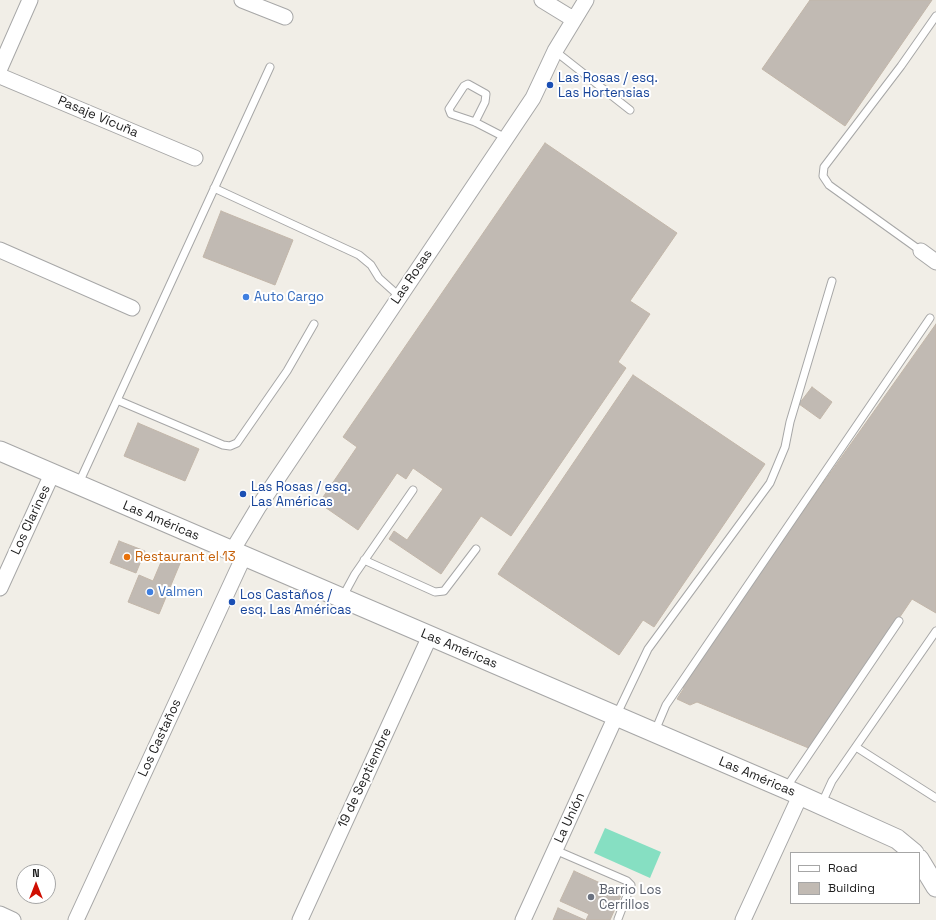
<!DOCTYPE html>
<html>
<head>
<meta charset="utf-8">
<style>
  body { margin:0 }
  #map { position:relative; width:936px; height:920px; overflow:hidden; background:#f1eee7; font-family:"Space Grotesk",sans-serif }
  canvas { display:block }
  .legend { position:absolute; left:790px; top:852px; width:130px; height:52px; box-sizing:border-box; background:#fff; border:1px solid #a6a6a6; margin:0; padding:5px 7px; list-style:none; font-size:12px; color:#202020 }
  .legend li { display:flex; align-items:center; gap:8px; height:20px }
  .legend b { width:20px; border:1px solid #a6a6a6 }
  .north { position:absolute; left:16px; top:864px; width:40px; height:40px; box-sizing:border-box; background:#fff; border:1px solid #a6a6a6; border-radius:50%; rotate:0deg; font-size:11px; font-weight:700; line-height:16px; text-align:center; color:#202020 }
  .north::after { content:''; display:block; margin:auto; width:14px; height:18px; background:#cf0e01; clip-path:polygon(50% 0,100% 100%,50% 72%,0 100%) }
</style>
</head>
<body>
<div id="map">
<canvas width="936" height="920"></canvas>
<ul class="legend">
<li><b style="height:5px;background:#fff"></b>Road</li>
<li><b style="height:11px;background:#c1bab3"></b>Building</li>
</ul>
<div class="north">N</div>
</div>
<script>
const context = document.querySelector('canvas').getContext('2d');
context.lineJoin = 'round';
function paint(path, color) { context.fillStyle = color; context.fill(path, 'evenodd'); }
const shape = rows => new Path2D(rows.map(r => 'M' + r).join(''));
function strokePath(path, color, width, dash) { context.strokeStyle = color; context.lineWidth = width; context.lineCap = dash ? 'butt' : 'round'; context.setLineDash(dash || []); context.stroke(path); }
function label(font, color, halo, rows, align = 'center') {
  context.font = font + ' "Space Grotesk",sans-serif'; context.lineWidth = 4; context.setLineDash([]); context.textBaseline = 'middle'; context.strokeStyle = halo; context.fillStyle = color; for (const [text, x, y, turn = 0] of rows) {
    context.save(); context.translate(x, y); context.rotate((+turn || 0) * Math.PI / 180); context.textAlign = isNaN(turn) ? turn : align; if (halo) context.strokeText(text, 0, 0); context.fillText(text, 0, 0); context.restore();
  }
}
paint(shape([
  [605,828,661,852,650,878,594,853]
]), '#86dfc2');
const building = shape([
  [810,0,932,0,845,126,762,69,810,0],
  [545,143,677,233,630,301,650,314,618,362,626,368,511,536,481,516,441,574,389,539,394,531,407,540,443,489,413,468,406,479,397,473,358,530,319,503,357,447,343,437,545,143],
  [221,211,293,240,275,285,203,257,221,211],
  [936,324,936,613,912,599,811,749,697,702,690,705,677,699,684,688,679,686,936,324],
  [633,375,765,464,654,627,643,620,619,655,498,574,633,375],
  [812,387,832,402,820,419,799,404,812,387],
  [138,423,199,449,185,481,124,456,138,423],
  [119,541,145,551,136,573,110,563,119,541],
  [164,555,181,561,159,614,128,602,139,575,153,581,164,555],
  [574,871,622,893,610,920,586,920,589,914,560,901,574,871],
  [558,908,585,920,553,920,558,908]
]);
paint(building, '#c1bab3');
strokePath(building, '#c2b6a9', 1);
const service = shape([
  [555,51,630,110],
  [475,122,485,102,486,94,468,84,464,86,449,109,451,114,475,122,506,138],
  [214,188,359,255,371,265,379,278,399,296],
  [921,251,829,185,823,176,824,167,901,66,936,16],
  [117,400,223,445,230,446,237,443,287,371,314,324],
  [78,485,270,67],
  [364,560,435,592,444,591,476,549],
  [342,598,355,574,413,490],
  [616,716,648,649,770,483,785,447,790,422,832,281],
  [655,731,666,705,930,318],
  [856,747,936,798],
  [786,788,899,621],
  [821,805,832,781,936,631],
  [555,850,627,881,631,885,618,919]
]);
const minor = shape([
  [242,0,285,17],
  [542,0,573,19],
  [0,68,30,0],
  [0,76,195,158],
  [0,250,132,308],
  [921,251,936,262],
  [232,551,259,506,533,98,555,51,586,0],
  [0,588,52,474],
  [0,914,13,920],
  [76,920,244,556],
  [300,920,430,636],
  [523,920,616,716],
  [743,920,800,796]
]);
const tertiary = shape([
  [0,451,786,789,897,839,914,853],
  [919,859,936,887]
]);
strokePath(service, '#a7a7a7', 9);
strokePath(minor, '#a7a7a7', 17);
strokePath(tertiary, '#a7a7a7', 21);
strokePath(service, '#fff', 7);
strokePath(minor, '#fff', 15);
strokePath(tertiary, '#fff', 19);
for (const [x, y, r, color] of [
  [550,85,4,"#1a4fb4"],
  [246,297,4,"#3f7fe0"],
  [243,494,4,"#1a4fb4"],
  [127,557,4,"#e8710a"],
  [150,592,4,"#3f7fe0"],
  [232,602,4,"#1a4fb4"],
  [591,897,4,"#6b7280"]
]) { const dot = new Path2D(); dot.arc(x, y, r, 0, 2 * Math.PI); context.fillStyle = color; context.fill(dot); strokePath(dot, '#fff', 1.5); }
label('13px', '#164399', '#fff', [
  ["Las Rosas / esq.",558,78],
  ["Las Hortensias",558,93],
  ["Las Rosas / esq.",251,487],
  ["Las Américas",251,502],
  ["Los Castaños /",240,595],
  ["esq. Las Américas",240,610]
], 'left');
label('13px', '#202020', '#fff', [
  ["Pasaje Vicuña",98,117,23],
  ["Las Rosas",412,277,-56],
  ["Los Clarines",31,520,-65],
  ["Las Américas",161,521,23],
  ["Las Américas",459,649,23],
  ["Los Castaños",160,738,-65],
  ["Las Américas",757,777,23],
  ["19 de Septiembre",365,778,-65],
  ["La Unión",570,818,-65]
]);
label('13px', '#366cbe', '#fff', [
  ["Auto Cargo",254,297],
  ["Valmen",158,592]
], 'left');
label('13px', '#c56008', '#fff', [
  ["Restaurant el 13",135,557]
], 'left');
label('13px', '#5b616d', '#fff', [
  ["Barrio Los",599,890],
  ["Cerrillos",599,905]
], 'left');
</script>
</body>
</html>
